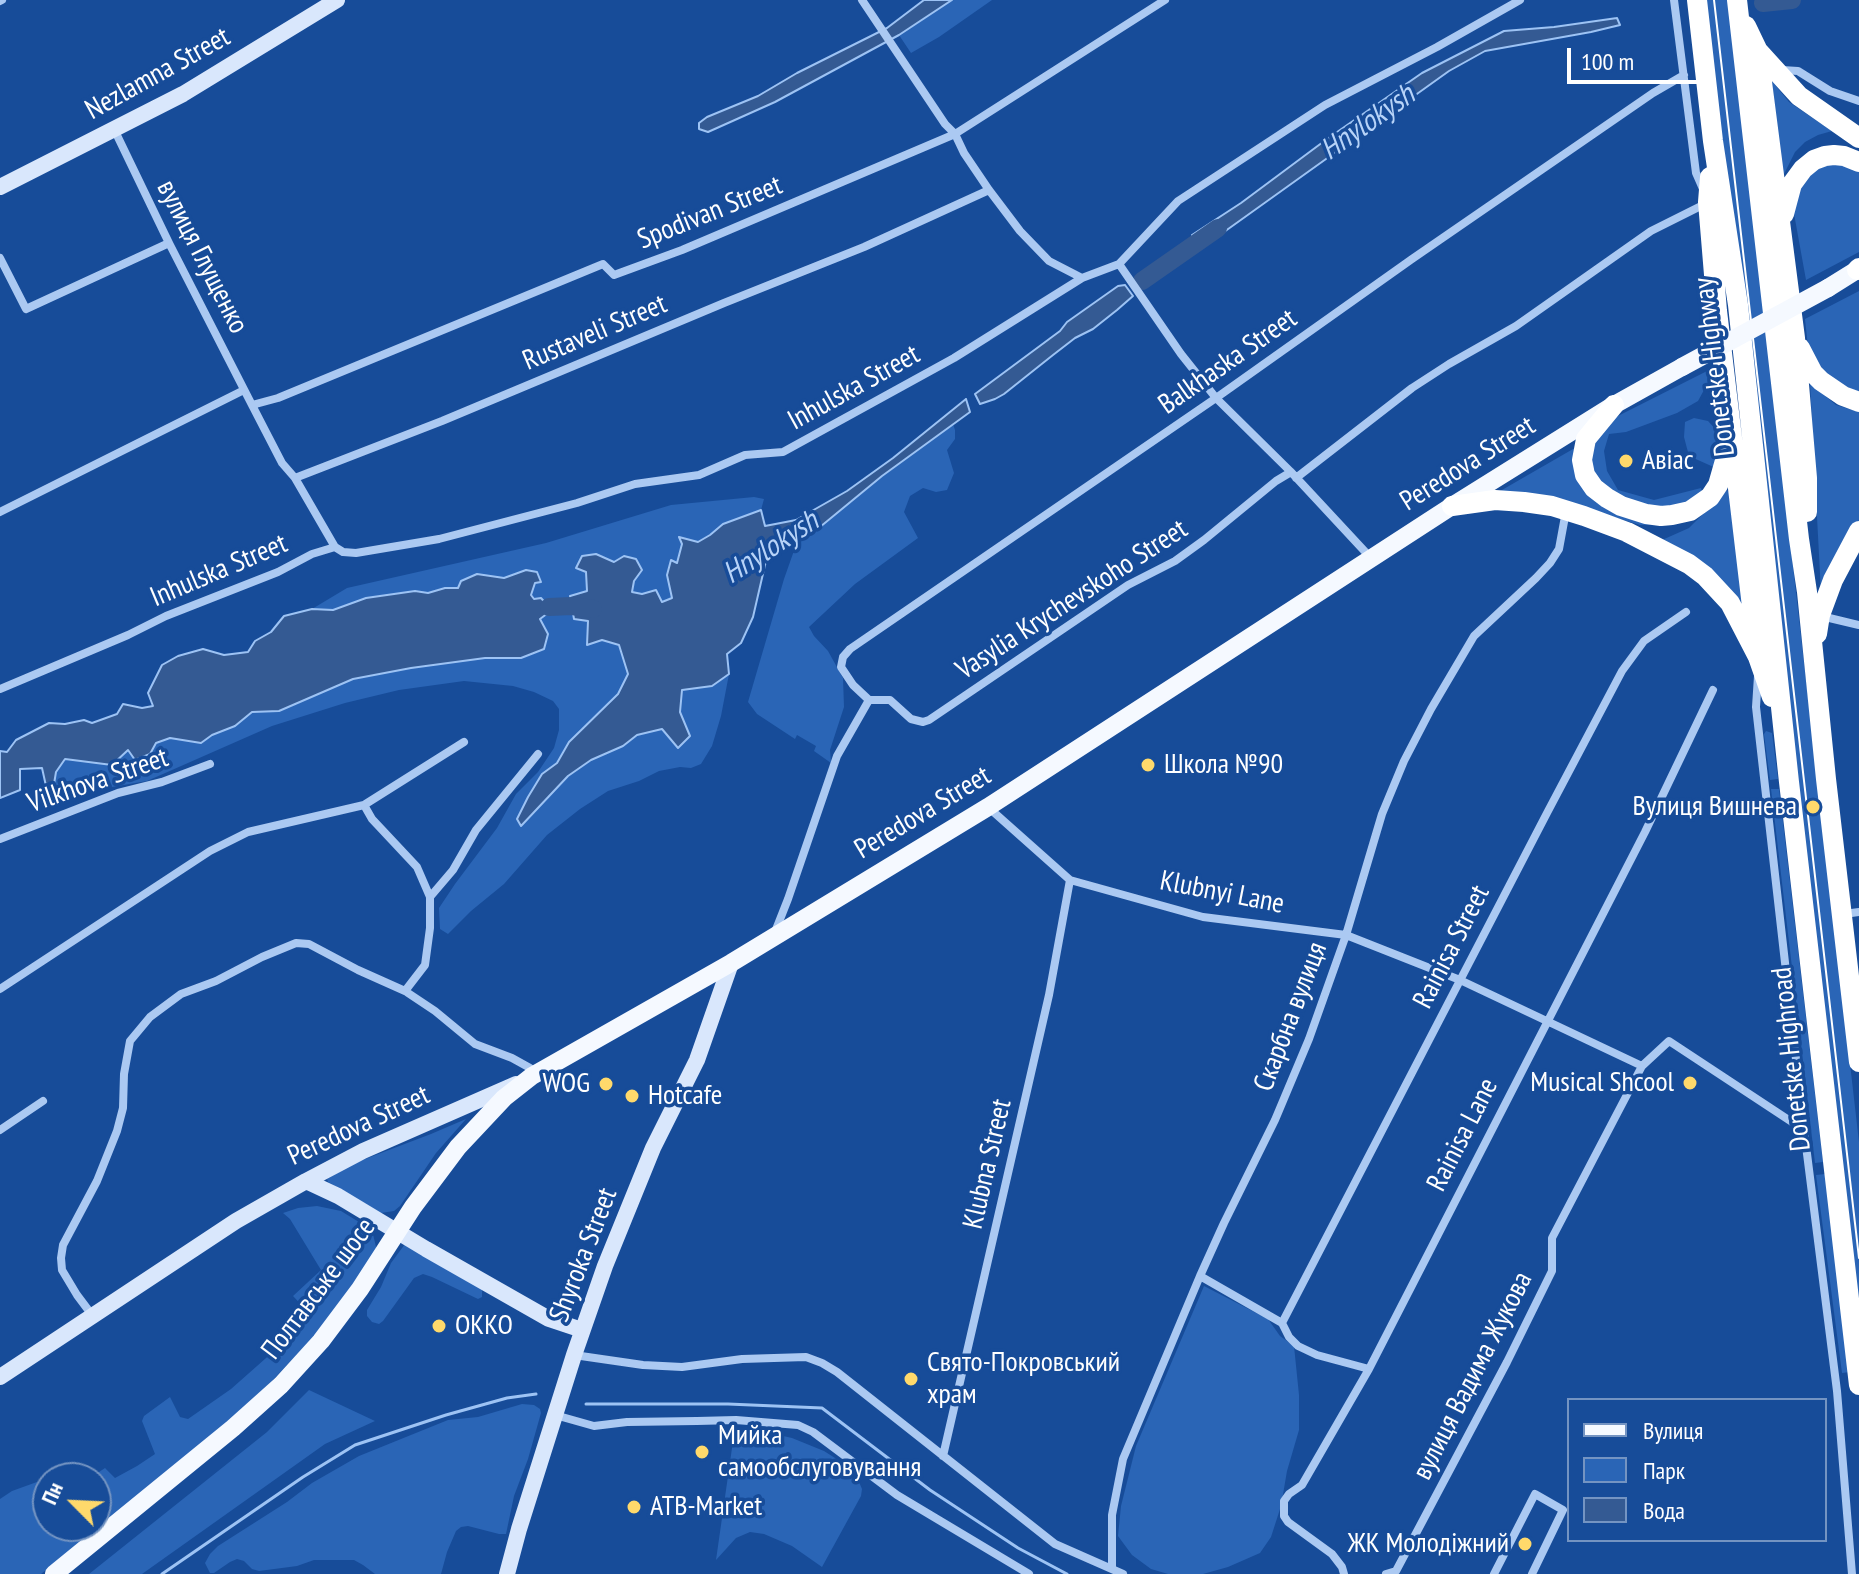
<!DOCTYPE html>
<html>
<head>
<meta charset="utf-8">
<style>
  body { margin:0 }
  #map { position:relative; width:1859px; height:1574px; overflow:hidden; background:#174c99; font-family:"PT Sans Narrow",sans-serif }
  canvas { display:block }
  .legend { position:absolute; left:1567px; top:1398px; width:260px; height:144px; box-sizing:border-box; background:#174c99; border:2px solid #7494c2; margin:0; padding:10px 14px; list-style:none; font-size:24px; color:#fff }
  .legend li { display:flex; align-items:center; gap:16px; height:40px }
  .legend b { width:40px; border:2px solid #7494c2 }
  .north { position:absolute; left:32px; top:1462px; width:80px; height:80px; box-sizing:border-box; background:#174c99; border:2px solid #7494c2; border-radius:50%; rotate:294deg; font-size:22px; font-weight:700; line-height:32px; text-align:center; color:#fff }
  .north::after { content:''; display:block; margin:auto; width:28px; height:36px; background:#ffd96b; clip-path:polygon(50% 0,100% 100%,50% 72%,0 100%) }
  .scale { position:absolute; left:1567px; top:48px; width:144px; height:36px; box-sizing:border-box; border:4px solid #fff; border-top:0; padding-left:10px; font-size:24px; line-height:28px; white-space:nowrap; color:#fff; -webkit-text-stroke:6px #174c99; paint-order:stroke }
</style>
</head>
<body>
<div id="map">
<canvas width="1859" height="1574"></canvas>
<ul class="legend">
<li><b style="height:10px;background:#f5f9ff"></b>Вулиця</li>
<li><b style="height:22px;background:#2a65b6"></b>Парк</li>
<li><b style="height:22px;background:#345a93"></b>Вода</li>
</ul>
<div class="north">Пн</div>
<div class="scale">100 m</div>
</div>
<script>
const context = document.querySelector('canvas').getContext('2d');
context.lineJoin = 'round';
function paint(path, color) { context.fillStyle = color; context.fill(path, 'evenodd'); }
const shape = rows => new Path2D(rows.map(r => 'M' + r).join(''));
function strokePath(path, color, width, dash) { context.strokeStyle = color; context.lineWidth = width; context.lineCap = dash ? 'butt' : 'round'; context.setLineDash(dash || []); context.stroke(path); }
function label(font, color, halo, rows, align = 'center') {
  context.font = font + ' "PT Sans Narrow",sans-serif'; context.lineWidth = 7; context.setLineDash([]); context.textBaseline = 'middle'; context.strokeStyle = halo; context.fillStyle = color; for (const [text, x, y, turn = 0] of rows) {
    context.save(); context.translate(x, y); context.rotate((+turn || 0) * Math.PI / 180); context.textAlign = isNaN(turn) ? turn : align; if (halo) context.strokeText(text, 0, 0); context.fillText(text, 0, 0); context.restore();
  }
}
paint(shape([
  [952,0,992,0,939,37,911,53,899,35],
  [1706,0,1728,0,1859,1142,1859,1319],
  [1772,81,1789,102,1832,131,1818,135,1805,142,1795,152,1782,178],
  [1821,162,1859,167,1859,252,1806,280,1793,208,1796,192],
  [1859,291,1859,399,1832,386,1808,347,1805,319],
  [1713,368,1710,379,1698,401,1677,413,1626,432,1609,434,1604,451,1607,471,1618,490,1654,500,1701,488,1703,495,1672,510,1624,500,1594,477,1588,450,1612,419],
  [1810,383,1836,405,1859,412,1859,523,1821,593],
  [1694,418,1708,421,1718,432,1721,448,1718,469,1689,456,1684,437,1685,422],
  [953,424,955,430,955,439,947,450,954,473,947,490,936,492,923,488,910,496,904,512,918,538,855,584,809,627,814,636,828,651,843,678,844,707,830,750,831,763,814,751,816,746,797,735,795,739,757,714,748,702,784,579,796,545,795,538,820,527,864,490],
  [1580,445,1578,466,1662,524,1640,525,1564,502,1495,494],
  [1727,490,1729,492,1744,614,1662,540,1689,528],
  [754,497,764,499,761,510,723,524,710,535,698,542,682,544,677,564,671,561,667,575,672,598,662,603,642,594,631,593,634,581,624,556,614,562,596,554,586,571,587,591,570,596,574,618,588,620,602,640,619,645,628,674,618,694,569,742,557,764,542,774,528,797,517,819,522,825,568,776,591,760,623,746,637,735,662,729,678,748,690,736,680,712,682,690,712,686,729,674,721,716,712,746,701,764,691,768,680,767,659,771,639,781,608,791,580,809,547,835,504,884,471,911,448,934,440,929,439,908,455,884,497,828,516,794,538,772,554,748,559,730,559,709,553,701,534,692,513,686,464,681,399,690,345,703,272,726,147,781,71,794,60,790,54,784,56,772,64,759,112,765,128,750,135,760,156,743,171,738,201,743,212,735,235,726,252,712,279,711,353,679,411,668,485,658,521,658,540,619,531,595,535,582,526,570,504,578,477,574,458,588,445,588,428,593,415,591,366,598,333,610,312,609,347,588,546,543,671,505],
  [1766,731,1772,733,1778,779,1770,780,1764,734],
  [1771,789,1779,789,1823,1162,1815,1163],
  [466,1119,436,1153,400,1206,394,1211,381,1213,328,1182,327,1179,352,1164,431,1134],
  [1825,1174,1850,1372,1842,1373,1816,1175],
  [317,1206,341,1211,372,1230,377,1251,314,1336,271,1382,225,1424,41,1574,0,1574,0,1499,12,1491,48,1478,48,1526,96,1526,96,1478,90,1478,105,1468,115,1478,137,1466,155,1454,142,1421,144,1416,170,1397,180,1417,188,1419,231,1389,283,1343,311,1315,293,1296,321,1270,290,1219,283,1213,298,1208],
  [405,1244,482,1287,482,1297,478,1299,432,1277,423,1274,414,1278,383,1321,379,1324,372,1322,367,1316,367,1310,381,1287,391,1263],
  [1204,1286,1268,1319,1280,1336,1294,1346,1299,1395,1299,1430,1287,1471,1281,1506,1271,1537,1260,1553,1228,1567,1203,1574,1168,1574,1151,1569,1132,1555,1118,1536,1121,1506,1136,1446],
  [309,1390,375,1421,325,1444,142,1574,89,1574,267,1432],
  [522,1404,534,1405,540,1409,541,1413,528,1459,514,1496,506,1534,499,1534,468,1526,461,1527,456,1531,447,1552,441,1574,375,1574,363,1565,354,1560,314,1560,297,1566,259,1571,252,1569,244,1561,237,1559,230,1562,214,1573,210,1573,205,1563,210,1554,218,1546,287,1502,312,1483,359,1456,448,1420,478,1417],
  [770,1433,792,1438,824,1451,835,1458,859,1482,862,1489,861,1496,822,1567,792,1546,764,1534,750,1532,736,1538,716,1560,734,1434],
  [74,1462,82,1478,49,1478]
]), '#2a65b6');
const water = shape([
  [924,0,952,0,899,35,775,102,708,132,699,129,699,123,707,117,758,96,797,73,887,28,924,0],
  [1617,18,1620,25,1591,32,1485,51,1449,71,1203,247,1192,235,1241,203,1327,139,1422,73,1504,31,1554,27,1617,18],
  [1125,285,1133,296,1117,310,1093,329,1075,338,1053,355,1004,394,995,399,980,404,975,394,1060,331,1067,322,1118,286,1125,285],
  [966,399,970,412,882,476,820,527,804,533,768,552,753,617,741,643,727,654,729,674,712,686,682,690,680,712,690,736,678,748,662,729,637,735,623,746,591,760,568,776,521,826,517,819,528,797,542,774,557,763,569,742,618,694,628,674,619,645,602,640,587,645,588,621,574,619,570,596,587,591,586,572,576,568,582,556,596,554,614,562,624,556,636,559,642,570,634,581,632,592,642,594,656,590,662,602,672,598,667,575,671,560,677,563,682,544,679,537,698,542,710,535,723,524,761,510,765,526,796,520,847,491,893,458,966,399],
  [526,570,537,572,541,582,535,583,531,595,534,599,541,598,549,607,548,613,540,619,548,634,544,649,521,658,485,658,411,668,353,679,279,711,252,712,235,726,212,735,201,743,170,738,156,743,150,754,135,760,128,750,112,765,65,759,56,772,54,784,46,786,42,768,20,769,20,790,0,798,0,751,7,752,16,740,49,723,65,724,84,720,92,723,117,714,123,704,142,708,153,706,148,693,162,665,178,656,203,649,224,655,248,652,255,641,271,632,284,616,312,609,333,610,366,598,415,591,428,593,445,588,458,588,461,581,477,574,504,578,526,570]
]);
paint(water, '#345a93');
strokePath(water, '#9dc3f4', 2);
strokePath(shape([
  [586,1404,728,1404,822,1408,930,1490,1018,1548,1067,1574],
  [162,1574,303,1477,355,1445,446,1415,507,1398,536,1394]
]), '#9dc3f4', 3);
strokePath(shape([
  [1763,3,1792,0],
  [1142,281,1218,228],
  [549,607,572,606,593,609]
]), '#345a93', 18);
strokePath(shape([
  [862,0,945,124,955,134,964,153,989,190,1020,231,1049,261,1082,278],
  [1674,0,1696,173,1703,189],
  [0,1,2,0],
  [1782,70,1798,71,1830,91,1859,101],
  [114,129,169,243,252,405,282,463,295,478,442,421,724,303,864,247,989,190],
  [0,258,26,309,169,243],
  [1119,264,1181,354,1216,398,1291,472,1370,557],
  [252,405,278,398,603,264,614,275,682,250,955,134,1165,0],
  [295,478,335,547],
  [1296,478,1412,388,1449,364,1516,326,1651,231,1705,204],
  [0,512,244,390],
  [1821,616,1859,625],
  [1758,676,1756,707,1804,1130,1837,1391,1852,1574],
  [0,689,128,635,166,616,278,572,312,554,335,547,343,552,356,553,439,539,577,503,635,484,699,475,745,455,783,452,954,358,1082,278,1119,264,1178,201,1325,105,1437,47,1520,0],
  [869,700,853,685,841,667,843,657,850,649,1216,398,1412,259,1653,93,1684,75],
  [869,700,890,700,911,719,923,722,929,720,1128,585,1175,561,1204,540,1276,481,1291,472],
  [364,805,372,819,417,867,430,897,430,928,425,965,405,991],
  [989,808,1070,880,1203,917,1346,935,1460,980,1642,1066],
  [0,839,118,793,162,782,210,764],
  [430,897,453,870,476,830,538,754],
  [1844,914,1859,912],
  [775,932,788,899,837,756,869,700],
  [0,989,210,851,248,832,364,805,464,742],
  [0,1130,43,1101],
  [1200,1276,1282,1323,1289,1337,1298,1346,1317,1355,1369,1369],
  [92,1315,77,1295,62,1270,61,1258,63,1245,97,1181,117,1131,123,1108,124,1074,130,1041,150,1017,181,994,216,981,262,957,296,943,309,944,358,970,405,991,435,1011,475,1044,512,1058,530,1068,532,1074],
  [1282,1323,1547,813,1622,671,1644,641,1686,612],
  [574,1355,643,1365,682,1367,742,1359,806,1357,822,1363,837,1372,1055,1544,1123,1574],
  [555,1415,594,1426,627,1422,697,1421,736,1420,798,1425,813,1432,897,1495,1029,1574],
  [943,1456,1049,995,1070,880],
  [1112,1569,1112,1515,1123,1459,1200,1276,1224,1223,1275,1120,1309,1039,1346,935,1382,814,1404,761,1431,709,1474,636,1536,578,1550,563,1559,549,1566,511],
  [1344,1574,1342,1567,1332,1554,1288,1522,1284,1516,1284,1501,1289,1494,1302,1485,1369,1369,1645,832,1713,690],
  [1386,1574,1396,1571,1507,1362,1552,1271,1552,1238,1642,1066,1669,1041,1804,1130],
  [1494,1574,1535,1494,1563,1510,1532,1574]
]), '#abc9f2', 8);
strokePath(shape([
  [0,187,183,94,337,0],
  [306,1181,338,1196,426,1249,549,1319,582,1330],
  [0,1377,236,1221,306,1181,363,1151,516,1084],
  [507,1574,519,1529,574,1355,605,1266,653,1148,697,1060,731,963]
]), '#d9e7fc', 16);
strokePath(shape([
  [1828,288,1857,270],
  [54,1574,233,1428,281,1385,321,1341,360,1289,413,1207,458,1147,504,1098,532,1076,731,963,988,807,1452,506,1614,405,1682,367]
]), '#f5f9ff', 18);
strokePath(shape([
  [1697,0,1713,141,1738,305,1789,782,1859,1385],
  [1737,0,1799,539,1807,592,1826,779,1859,1062],
  [1746,26,1758,51,1795,338,1807,478,1807,512],
  [1759,52,1799,96,1859,138],
  [1710,177,1708,202,1717,311,1758,657],
  [1784,214,1792,184,1803,169,1814,160,1825,156,1834,155,1844,156,1859,162],
  [1857,270,1859,268],
  [1800,348,1813,373,1821,381,1843,396,1859,402],
  [1614,405,1586,439,1582,460,1585,475,1594,488,1607,498,1621,506,1646,514,1661,516,1672,515,1690,511,1710,497,1718,485,1728,450],
  [1452,506,1495,500,1524,502,1552,506,1584,516,1627,532,1689,564,1705,576,1730,603,1758,657,1772,697],
  [1817,634,1820,615,1833,580,1859,531]
]), '#fff', 20);
strokePath(shape([
  [1714,0,1859,1258]
]), '#fff', 2);
strokePath(shape([
  [1682,367,1828,288]
]), '#f5f9ff', 18);
for (const [x, y, r, color] of [
  [1626,461,8,"#ffd96b"],
  [1148,765,8,"#ffd96b"],
  [1813,807,8,"#ffd96b"],
  [1690,1083,8,"#ffd96b"],
  [606,1084,8,"#ffd96b"],
  [632,1096,8,"#ffd96b"],
  [439,1326,8,"#ffd96b"],
  [911,1379,8,"#ffd96b"],
  [702,1452,8,"#ffd96b"],
  [634,1507,8,"#ffd96b"],
  [1525,1544,8,"#ffd96b"]
]) { const dot = new Path2D(); dot.arc(x, y, r, 0, 2 * Math.PI); context.fillStyle = color; context.fill(dot); strokePath(dot, '#174c99', 3); }
label('28px', '#fff', '#174c99', [
  ["Nezlamna Street",158,74,-29],
  ["Spodivan Street",710,213,-22],
  ["вулиця Глущенко",202,257,63],
  ["Rustaveli Street",595,333,-23],
  ["Balkhaska Street",1228,362,-35],
  ["Donetske Highway",1715,367,-97],
  ["Inhulska Street",854,388,-29],
  ["Peredova Street",1468,464,-32],
  ["Inhulska Street",219,571,-23],
  ["Vasylia Krychevskoho Street",1072,600,-33],
  ["Vilkhova Street",98,781,-19],
  ["Peredova Street",923,813,-31],
  ["Klubnyi Lane",1222,893,11],
  ["Rainisa Street",1452,947,-63],
  ["Скарбна вулиця",1291,1017,-69],
  ["Donetske Highroad",1792,1059,-96],
  ["Peredova Street",359,1126,-25],
  ["Rainisa Lane",1463,1135,-63],
  ["Klubna Street",988,1164,-77],
  ["Shyroka Street",584,1255,-69],
  ["Полтавське шосе",319,1289,-53],
  ["вулиця Вадима Жукова",1473,1376,-63]
]);
label('28px', '#fff', '#174c99', [
  ["Авіас",1642,461],
  ["Школа №90",1164,765],
  ["Вулиця Вишнева",1797,807,"right"],
  ["Musical Shcool",1674,1083,"right"],
  ["WOG",590,1084,"right"],
  ["Hotcafe",648,1096],
  ["OKKO",455,1326],
  ["Свято-Покровський",927,1363],
  ["храм",927,1395],
  ["Мийка",718,1436],
  ["самообслуговування",718,1468],
  ["ATB-Market",650,1507],
  ["ЖК Молодіжний",1509,1544,"right"]
], 'left');
label('italic 30px', '#b7d3f8', '#174c99', [
  ["Hnylokysh",1368,123,-35],
  ["Hnylokysh",771,548,-33]
]);
</script>
</body>
</html>
